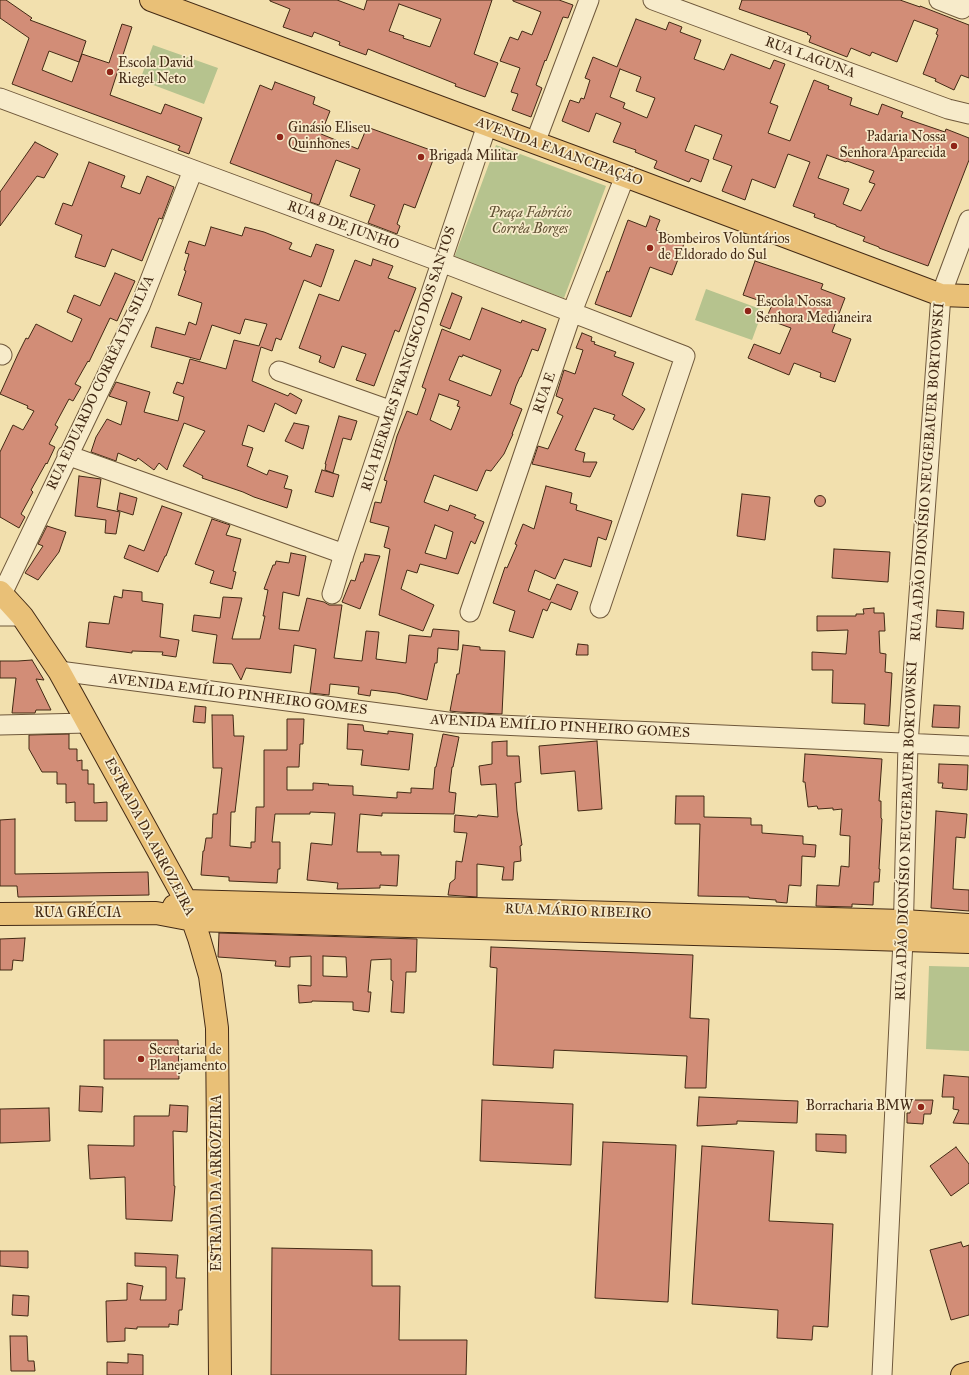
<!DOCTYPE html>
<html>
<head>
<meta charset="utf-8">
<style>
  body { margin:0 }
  canvas { display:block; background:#f2e0ae }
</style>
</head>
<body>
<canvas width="969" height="1375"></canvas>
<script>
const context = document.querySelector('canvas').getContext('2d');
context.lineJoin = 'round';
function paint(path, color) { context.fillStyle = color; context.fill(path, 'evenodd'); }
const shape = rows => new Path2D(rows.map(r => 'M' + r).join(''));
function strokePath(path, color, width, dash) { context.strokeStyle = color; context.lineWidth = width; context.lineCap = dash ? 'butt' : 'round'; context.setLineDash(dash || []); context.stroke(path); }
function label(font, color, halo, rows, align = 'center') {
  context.font = font + ' "IM FELL Great Primer",serif'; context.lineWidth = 3.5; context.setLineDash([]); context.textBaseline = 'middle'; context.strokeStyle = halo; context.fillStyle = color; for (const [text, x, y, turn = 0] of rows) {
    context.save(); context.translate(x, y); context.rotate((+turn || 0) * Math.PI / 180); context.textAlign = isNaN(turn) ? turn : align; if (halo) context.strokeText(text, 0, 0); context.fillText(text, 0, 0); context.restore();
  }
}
paint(shape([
  [153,45,218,68,204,104,140,80],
  [496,145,606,186,564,298,454,258],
  [706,289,763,310,752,340,695,320],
  [929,966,969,967,969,1051,926,1049]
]), '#b6c38e');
const building = shape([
  [0,0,6,0,32,18,30,20,86,41,79,62,49,51,42,70,72,82,82,54,109,63,122,24,132,27,110,95,161,114,165,104,202,118,189,154,178,150,180,146,12,84,29,38,0,18,0,0],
  [270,0,337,0,364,10,367,0,492,0,474,54,498,63,485,97,455,86,456,84,368,49,366,55,339,45,340,42,314,32,312,37,283,27,290,9,270,1,270,0],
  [399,4,441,19,430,47,403,38,404,36,389,31,399,4],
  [513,0,559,0,573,5,568,18,563,17,546,61,545,60,536,85,542,88,531,117,512,110,518,94,511,92,520,68,500,61,510,37,518,40,522,31,532,35,541,12,513,1,513,0],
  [742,0,900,0,920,7,920,6,969,25,969,78,961,75,954,90,935,81,936,79,923,74,938,35,936,34,938,29,914,20,897,62,872,52,870,56,851,48,847,57,809,42,811,36,807,34,808,33,739,9,742,0],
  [636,19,666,30,669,22,682,27,680,32,701,40,694,59,724,70,731,54,770,69,774,60,785,64,770,103,778,106,768,133,790,141,814,80,829,86,828,89,852,98,850,105,878,115,882,104,903,112,901,117,945,132,946,129,969,138,969,160,928,266,879,248,879,247,863,241,865,237,836,226,836,225,814,217,815,214,793,206,810,162,788,154,775,188,752,179,745,200,722,191,732,166,713,159,722,135,695,125,685,151,709,160,701,182,691,178,689,182,654,168,657,161,635,152,636,150,613,142,621,123,596,113,589,132,562,121,570,100,579,103,581,98,584,99,590,80,585,78,593,57,617,67,636,19],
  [620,69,641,77,636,91,655,98,647,118,623,108,625,103,610,97,620,69],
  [827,155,846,162,847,161,874,171,869,182,875,184,861,211,843,204,849,189,818,178,827,155],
  [275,82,315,97,313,104,330,111,321,134,358,149,367,127,436,152,415,208,404,204,397,224,400,226,397,234,368,223,375,205,350,196,360,169,336,160,319,205,310,202,312,194,230,163,260,85,272,90,275,82],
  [35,142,58,154,44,178,37,176,0,226,0,192,35,142],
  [89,162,125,176,121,187,140,194,147,176,174,187,162,219,159,218,142,261,112,249,105,267,75,257,82,235,55,224,63,203,72,206,89,162],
  [650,216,660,220,656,230,685,241,672,275,650,267,631,317,595,304,607,271,609,272,628,220,646,227,650,216],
  [211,227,242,236,245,227,264,232,292,243,289,249,311,257,316,244,334,250,321,287,304,280,281,340,276,338,272,351,261,347,252,381,288,396,290,393,302,400,296,414,275,403,264,432,248,425,242,445,253,448,247,466,267,475,269,470,288,476,284,488,292,490,287,508,254,497,243,492,202,478,203,476,183,466,205,431,184,423,167,470,159,463,154,470,138,458,136,461,118,453,116,461,91,452,96,437,107,419,121,425,127,402,109,396,116,382,150,392,144,412,178,421,184,397,173,393,177,382,183,384,190,359,226,369,234,340,259,346,267,324,245,319,240,334,212,325,200,360,151,347,156,327,185,335,189,322,196,325,202,303,178,295,186,271,184,270,189,254,185,253,189,241,205,246,211,227],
  [373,259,393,266,388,278,416,288,399,332,395,330,374,386,356,380,366,354,342,346,334,368,319,362,321,356,299,348,319,294,339,301,355,260,371,266,373,259],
  [755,261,823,284,821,289,845,298,832,332,851,339,835,382,820,377,821,373,794,363,789,375,748,358,754,344,780,354,791,328,766,319,772,305,743,295,755,261],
  [115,273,135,281,117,321,110,318,89,362,88,361,75,384,81,387,73,401,69,399,55,425,58,427,49,444,55,447,47,464,46,463,31,490,33,492,21,514,25,517,19,528,0,517,0,452,13,425,23,430,34,411,27,408,28,406,0,394,18,354,26,338,28,339,36,324,72,342,82,319,67,312,74,295,100,306,115,273],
  [452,293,462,297,450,329,440,325,452,293],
  [482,308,521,323,522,320,546,329,538,351,532,349,521,377,520,377,516,386,510,404,522,409,512,434,513,434,504,454,491,471,486,470,477,491,434,475,424,502,448,511,450,505,476,515,474,518,484,522,475,544,471,541,458,574,420,564,417,573,407,570,401,589,434,605,423,631,379,615,390,549,384,547,389,527,370,522,375,502,381,503,387,481,384,480,390,461,397,436,407,411,417,415,426,389,422,387,442,329,470,340,482,308],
  [463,355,501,370,491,396,449,380,459,356,462,357,463,355],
  [439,394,459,401,457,406,460,407,451,430,430,420,439,394],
  [435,525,453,532,446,559,425,553,435,525],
  [582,333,592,337,591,341,595,342,594,344,616,352,614,356,634,363,622,395,645,409,633,430,613,419,615,415,594,408,575,450,585,453,583,462,597,462,590,477,532,464,538,446,548,449,563,416,557,413,563,399,556,396,564,370,575,374,583,350,576,348,582,333],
  [339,416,357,421,351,440,343,438,333,473,325,470,326,464,325,464,339,416],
  [294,423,309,426,303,449,285,441,294,423],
  [322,470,339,475,333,497,315,492,322,470],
  [79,476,101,479,97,507,120,512,116,534,105,533,106,520,75,516,79,476],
  [546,486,572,493,570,503,577,505,576,510,612,521,606,540,598,537,591,567,564,559,555,579,535,570,528,591,550,600,557,584,578,592,571,610,551,602,547,611,543,609,533,638,509,631,515,611,493,603,505,567,507,568,517,545,515,544,523,524,534,529,546,486],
  [120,493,137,498,133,515,117,510,120,493],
  [742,494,770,497,765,540,737,536,742,494],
  '814.5 501a5.5 5.5 0 1 1 11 0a5.5 5.5 0 1 1-11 0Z',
  [162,506,182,513,166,556,165,556,158,572,124,558,129,545,144,551,162,506],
  [212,519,230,525,226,535,241,539,233,571,236,572,232,589,210,583,214,571,195,564,212,519],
  [47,526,66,532,59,552,38,580,25,573,43,546,38,544,47,526],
  [834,549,890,552,888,582,832,578,834,549],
  [291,553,306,556,299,596,283,592,279,629,299,631,307,598,324,602,329,605,342,605,334,658,362,661,366,631,379,632,376,659,406,663,409,635,431,637,433,629,459,631,458,650,438,648,437,663,435,663,427,700,397,693,371,690,370,696,358,694,359,687,330,684,329,695,310,693,316,649,294,645,291,673,246,668,241,680,232,664,213,663,217,635,192,631,194,615,220,618,223,597,242,598,232,639,260,639,265,616,263,616,268,590,264,589,273,565,275,565,276,561,289,563,291,553],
  [365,554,380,556,360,609,342,602,351,580,355,581,361,562,363,562,365,554],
  [123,590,142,592,142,601,163,604,160,637,179,640,176,657,162,655,163,652,132,651,132,653,86,647,89,622,109,624,114,596,122,598,123,590],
  [874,608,874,613,884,613,885,631,879,631,880,653,886,654,885,672,892,673,889,726,864,724,865,704,832,703,833,670,812,670,812,652,846,654,848,630,817,631,817,616,856,616,856,614,864,614,863,609,874,608],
  [937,610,964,612,963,629,936,627,937,610],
  [578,644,588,645,588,655,576,655,578,644],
  [463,645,480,647,480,650,505,651,502,714,459,712,450,711,457,674,459,674,463,645],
  [32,660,44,680,36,679,51,710,36,710,35,713,12,713,16,678,0,678,0,661,18,661,32,660],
  [934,705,960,706,959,728,932,727,934,705],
  [195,706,206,707,205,723,193,722,195,706],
  [212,715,233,715,234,736,244,736,235,812,231,812,230,846,251,848,251,842,255,842,256,807,264,807,264,750,287,750,287,719,304,719,303,744,300,744,299,767,287,767,287,790,313,790,313,783,329,784,328,785,353,786,353,795,397,798,397,792,411,793,411,788,433,789,435,767,436,767,443,734,459,737,453,767,452,767,449,792,456,793,454,814,382,813,382,816,360,814,357,852,381,852,381,855,399,855,397,886,380,885,380,888,337,889,338,883,307,880,311,843,332,845,335,813,310,812,310,814,275,814,272,842,280,842,280,869,278,869,277,883,229,881,229,877,201,875,203,851,204,851,206,838,212,838,213,814,217,814,222,768,213,768,212,715],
  [348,724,363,725,364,731,388,734,388,731,413,734,409,770,361,765,363,750,347,749,348,724],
  [69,734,69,749,77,749,77,761,82,760,82,770,88,770,88,784,94,784,94,803,107,802,107,821,75,821,75,802,66,803,66,784,57,784,57,772,42,772,29,749,29,735,69,734],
  [507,741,507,756,519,756,521,782,515,783,517,811,522,845,520,846,521,861,514,862,513,880,502,880,504,867,477,864,477,897,448,895,450,883,455,879,456,861,462,862,467,833,454,832,455,815,477,817,478,815,498,817,496,784,481,785,479,766,492,764,492,742,507,741],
  [597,741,602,809,578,811,575,771,541,774,539,746,597,741],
  [805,754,882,759,879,801,881,801,881,818,882,819,879,869,880,869,879,882,874,882,873,905,852,904,852,907,816,906,817,885,839,886,841,866,849,867,850,836,840,835,842,809,833,810,833,808,818,809,817,806,808,807,805,782,803,782,805,754],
  [939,764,968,765,967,790,942,788,943,783,938,783,939,764],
  [676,796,704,796,704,817,751,818,751,825,762,825,762,833,803,836,803,844,816,845,815,857,802,856,801,886,789,885,787,903,776,902,776,900,749,898,749,897,698,896,700,824,675,824,676,796],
  [936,811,967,814,965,838,956,837,953,889,969,890,969,911,931,908,936,811],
  [15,819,15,874,148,872,149,895,18,897,17,886,0,886,0,820,15,819],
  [219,933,417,939,416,972,406,972,404,1013,391,1012,393,981,391,980,391,959,371,960,368,992,371,992,369,1012,353,1010,353,1002,312,1001,312,1002,299,1003,298,985,311,986,311,956,290,957,290,967,275,966,276,961,218,957,219,933],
  [323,956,346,957,347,977,323,976,323,956],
  [25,938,23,961,13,960,12,970,0,970,0,939,25,938],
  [491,947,693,955,690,1018,709,1019,706,1088,685,1088,687,1056,554,1050,553,1068,493,1065,497,968,490,967,491,947],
  [104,1040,178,1040,179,1079,104,1079,104,1040],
  [944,1075,969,1077,969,1124,953,1123,959,1110,953,1109,954,1097,942,1097,944,1075],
  [80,1086,103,1087,102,1112,79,1111,80,1086],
  [699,1097,798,1101,797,1123,737,1121,737,1124,697,1126,699,1097],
  [482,1100,573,1104,571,1165,480,1161,482,1100],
  [911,1100,933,1100,931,1114,924,1114,923,1124,907,1123,907,1113,910,1113,911,1100],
  [170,1105,188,1106,187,1132,173,1131,174,1186,175,1186,172,1221,126,1219,125,1177,90,1179,88,1145,134,1146,134,1116,169,1116,170,1105],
  [49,1108,50,1141,0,1143,0,1109,49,1108],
  [816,1134,846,1135,846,1153,816,1151,816,1134],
  [603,1142,676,1145,668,1302,595,1298,603,1142],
  [702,1146,774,1151,769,1221,833,1224,828,1327,813,1326,812,1340,777,1338,778,1310,692,1304,702,1146],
  [956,1147,969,1164,969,1183,951,1196,930,1166,956,1147],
  [961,1242,963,1247,969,1245,969,1315,951,1320,930,1250,961,1242],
  [272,1248,372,1250,372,1286,400,1286,399,1340,467,1340,466,1375,271,1375,272,1248],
  [0,1251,28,1251,28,1268,0,1266,0,1251],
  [135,1253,178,1255,176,1278,185,1278,182,1310,179,1310,178,1325,169,1324,169,1327,137,1327,137,1329,125,1328,125,1341,107,1342,106,1301,127,1300,127,1283,143,1286,140,1300,166,1300,166,1267,135,1266,135,1253],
  [13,1295,29,1296,28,1316,12,1315,13,1295],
  [10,1336,27,1336,28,1361,34,1361,35,1371,11,1371,10,1336],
  [128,1354,143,1355,143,1375,107,1375,107,1362,128,1363,128,1354]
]);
paint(building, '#d28d77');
strokePath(building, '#432a15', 1);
const minor = shape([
  [653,0,948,109,969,114],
  [939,0,962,9,965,0],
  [0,98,441,262,685,356,600,608],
  [535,143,589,0],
  [0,354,2,355],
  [279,371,392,411],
  [67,455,344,554],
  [2,594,140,306,193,170],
  [332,594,344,554,487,125],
  [470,612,572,312,625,176],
  [0,616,22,616],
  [59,671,455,723,969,746],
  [0,725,88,723],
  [882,1375,903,940,908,744,941,295,969,220]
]);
const major = shape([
  [151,0,625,176,941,295,969,296],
  [0,592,22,616,59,671,186,901,199,938,210,976,217,1028,220,1375],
  [174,906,186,901,903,921,969,925],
  [0,914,156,913,193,920,873,939,969,942],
  [962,1375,969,1373]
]);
strokePath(minor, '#6f583b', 21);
strokePath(major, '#432a15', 24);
strokePath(minor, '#f7ebca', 19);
strokePath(major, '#e9c077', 22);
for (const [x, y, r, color] of [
  [110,72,4,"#8f2418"],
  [280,137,4,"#8f2418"],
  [954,146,4,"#8f2418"],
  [421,157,4,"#8f2418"],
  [650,248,4,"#8f2418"],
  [748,311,4,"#8f2418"],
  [141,1059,4,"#8f2418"],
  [921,1107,4,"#8f2418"]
]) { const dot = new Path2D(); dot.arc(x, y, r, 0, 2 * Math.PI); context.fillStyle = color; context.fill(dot); strokePath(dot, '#f7ebca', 1.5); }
label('14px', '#432a15', '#f7ebca', [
  ["RUA LAGUNA",810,58,20],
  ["AVENIDA EMANCIPAÇÃO",559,152,20],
  ["RUA 8 DE JUNHO",343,226,20],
  ["RUA HERMES FRANCISCO DOS SANTOS",409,359,-72],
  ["RUA EDUARDO CORRÊA DA SILVA",101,383,-65],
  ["RUA E",545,393,-71],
  ["RUA ADÃO DIONÍSIO NEUGEBAUER BORTOWSKI",928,472,-86],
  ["AVENIDA EMÍLIO PINHEIRO GOMES",238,695,7],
  ["AVENIDA EMÍLIO PINHEIRO GOMES",560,727,3],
  ["RUA ADÃO DIONÍSIO NEUGEBAUER BORTOWSKI",907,831,-88],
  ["ESTRADA DA ARROZEIRA",149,837,62],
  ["RUA MÁRIO RIBEIRO",578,912,2],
  ["RUA GRÉCIA",78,914],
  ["ESTRADA DA ARROZEIRA",218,1183,-90]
]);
label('14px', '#432a15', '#f7ebca', [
  ["Escola David",118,64],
  ["Riegel Neto",118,80],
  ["Ginásio Eliseu",288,129],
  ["Quinhones",288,145],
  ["Padaria Nossa",946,138,"right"],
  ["Senhora Aparecida",946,154,"right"],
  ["Brigada Militar",429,157],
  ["Bombeiros Voluntários",658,240],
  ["de Eldorado do Sul",658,256],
  ["Escola Nossa",756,303],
  ["Senhora Medianeira",756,319],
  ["Secretaria de",149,1051],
  ["Planejamento",149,1067],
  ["Borracharia BMW",913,1107,"right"]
], 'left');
label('italic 14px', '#605033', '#f7ebca', [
  ["Praça Fabrício",530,214],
  ["Corrêa Borges",530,230]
]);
</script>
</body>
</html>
